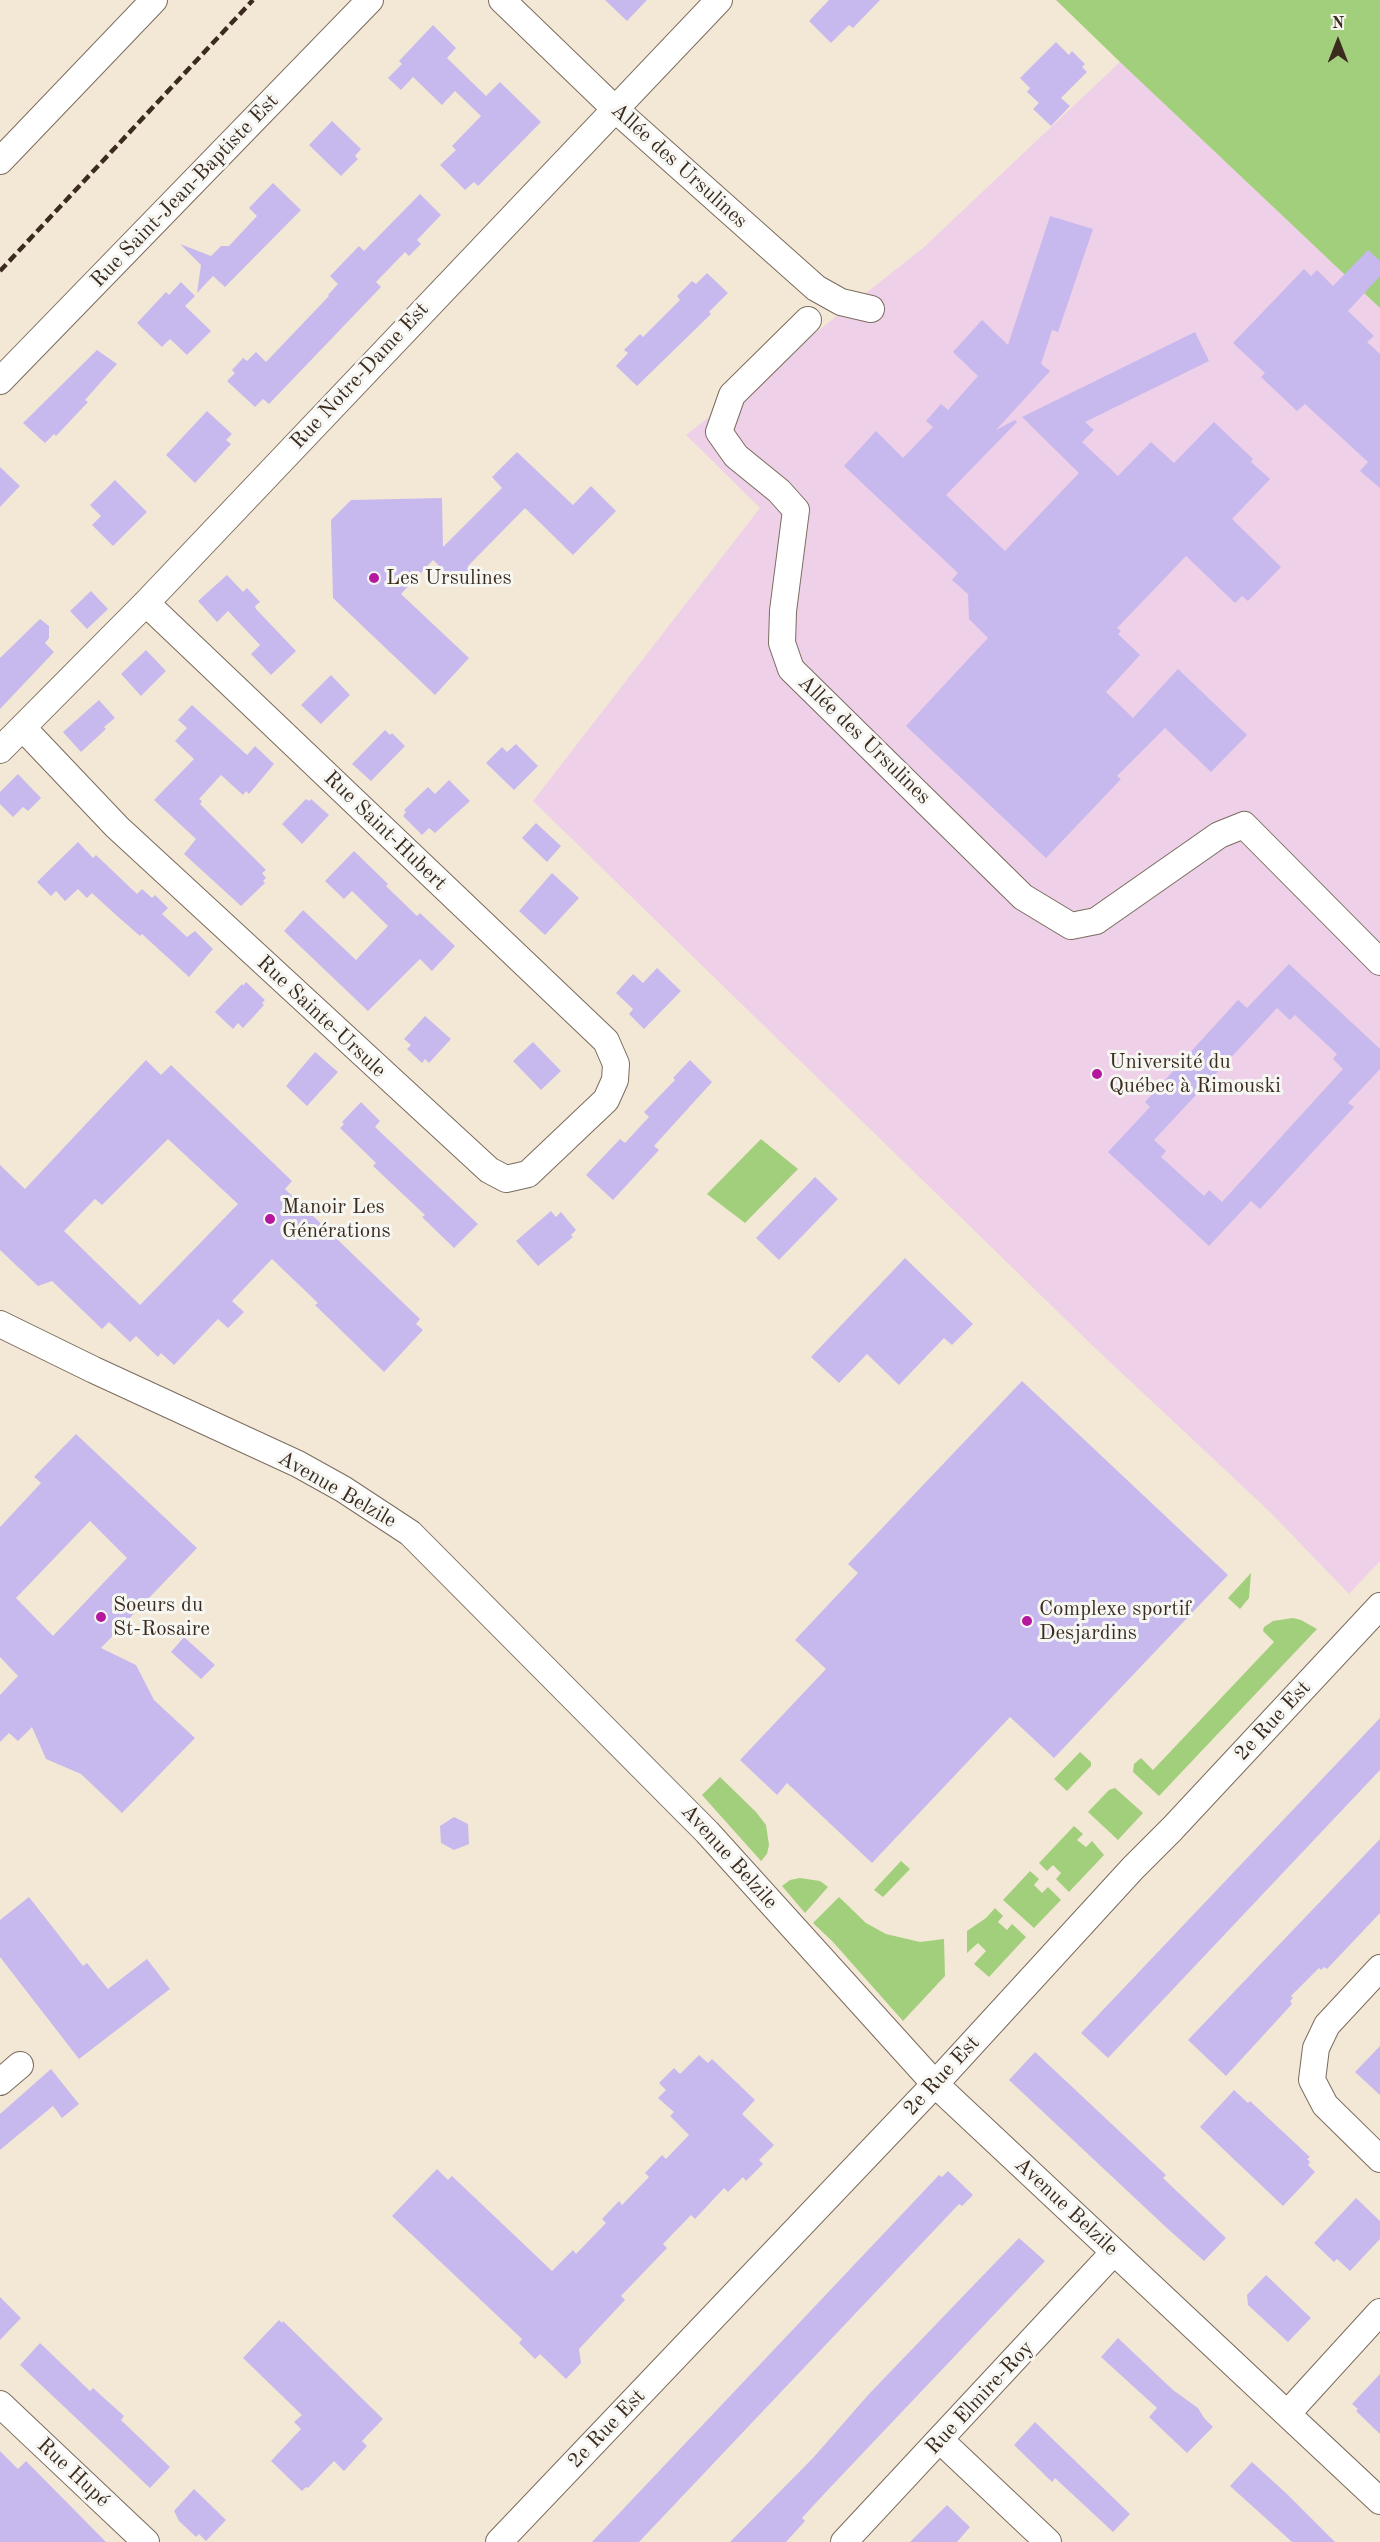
<!DOCTYPE html>
<html>
<head>
<meta charset="utf-8">
<style>
  body { margin:0 }
  #map { position:relative; width:1380px; height:2542px; overflow:hidden; background:#f3e8d6; font-family:"Old Standard TT",serif }
  canvas { display:block }
  .north { position:absolute; left:1308px; top:12px; width:60px; height:60px; -webkit-text-stroke:4px #f6f6f2; paint-order:stroke; rotate:0deg; font-size:16px; font-weight:700; line-height:24px; text-align:center; color:#3b2a1e }
  .north::after { content:''; display:block; margin:auto; width:21px; height:27px; background:#3b2a1e; clip-path:polygon(50% 0,100% 100%,50% 72%,0 100%) }
</style>
</head>
<body>
<div id="map">
<canvas width="1380" height="2542"></canvas>
<div class="north">N</div>
</div>
<script>
const context = document.querySelector('canvas').getContext('2d');
context.lineJoin = 'round';
function paint(path, color) { context.fillStyle = color; context.fill(path, 'evenodd'); }
const shape = rows => new Path2D(rows.map(r => 'M' + r).join(''));
function strokePath(path, color, width, dash) { context.strokeStyle = color; context.lineWidth = width; context.lineCap = dash ? 'butt' : 'round'; context.setLineDash(dash || []); context.stroke(path); }
function label(font, color, halo, rows, align = 'center') {
  context.font = font + ' "Old Standard TT",serif'; context.lineWidth = 6; context.setLineDash([]); context.textBaseline = 'middle'; context.strokeStyle = halo; context.fillStyle = color; for (const [text, x, y, turn = 0] of rows) {
    context.save(); context.translate(x, y); context.rotate((+turn || 0) * Math.PI / 180); context.textAlign = isNaN(turn) ? turn : align; if (halo) context.strokeText(text, 0, 0); context.fillText(text, 0, 0); context.restore();
  }
}
paint(shape([
  [1120,62,1380,308,1380,1561,1349,1594,1270,1512,1095,1348,533,801,760,508,686,435,923,248]
]), '#eed0e8');
paint(shape([
  [1056,0,1380,0,1380,308,1120,62],
  [761,1139,798,1169,745,1223,707,1194],
  [1251,1573,1249,1598,1240,1609,1228,1598],
  [1293,1618,1301,1620,1317,1629,1159,1796,1133,1772,1134,1764,1141,1758,1153,1770,1274,1642,1263,1631,1264,1627,1273,1621],
  [1080,1752,1091,1762,1091,1766,1067,1791,1054,1779],
  [720,1777,756,1812,766,1825,769,1845,767,1854,761,1861,702,1795],
  [1115,1788,1143,1813,1118,1840,1088,1812,1109,1790],
  [1074,1826,1083,1834,1077,1840,1086,1847,1092,1841,1104,1855,1069,1892,1056,1879,1061,1873,1053,1865,1047,1871,1039,1863],
  [901,1861,910,1869,883,1897,874,1890],
  [1030,1871,1039,1879,1034,1885,1042,1893,1048,1887,1061,1900,1034,1928,1003,1900],
  [800,1878,820,1881,828,1887,805,1913,782,1886,790,1880],
  [839,1897,866,1923,886,1934,920,1942,944,1939,945,1976,903,2021,833,1942,813,1923],
  [995,1908,1003,1916,998,1922,1007,1930,1012,1924,1026,1937,989,1977,974,1964,986,1951,978,1943,967,1953,967,1931,986,1918]
]), '#a2cf7c');
paint(shape([
  [605,0,647,0,627,21],
  [829,0,880,0,853,28,849,25,831,43,809,21],
  [433,25,456,48,447,58,486,96,500,82,541,122,478,186,474,182,465,190,440,165,456,150,452,146,481,116,455,91,442,105,413,77,401,90,388,78,402,64,399,61],
  [1056,42,1069,55,1072,51,1085,64,1082,67,1087,72,1061,98,1070,106,1051,126,1033,109,1039,103,1027,92,1030,88,1020,78],
  [332,121,361,149,355,156,358,159,341,176,309,145],
  [273,183,301,210,225,287,213,276,197,293,201,265,180,244,211,256,221,246,229,246,257,216,249,208],
  [420,194,441,215,417,240,421,244,409,256,405,252,376,282,381,287,269,404,263,399,255,407,227,381,235,373,232,370,243,358,247,361,256,352,266,362,329,296,328,295,338,284,330,276,359,246,364,251],
  [1050,216,1093,229,1058,332,1052,330,1041,364,1050,371,996,430,1015,420,1017,422,946,495,1005,551,1079,473,1022,417,1195,332,1209,361,1085,422,1094,430,1082,442,1118,476,1151,442,1174,463,1214,422,1253,459,1251,462,1270,479,1232,519,1281,567,1248,601,1242,596,1235,603,1186,556,1117,628,1121,631,1118,634,1140,655,1106,692,1133,718,1178,669,1247,735,1211,772,1165,728,1117,776,1121,779,1046,858,906,726,988,638,969,619,968,594,952,580,958,573,844,466,876,431,903,458,933,427,926,421,941,404,948,410,978,376,953,352,982,320,1008,345],
  [1368,250,1380,261,1380,276,1348,311,1374,336,1367,342,1380,354,1380,488,1360,471,1368,462,1305,404,1297,411,1261,377,1265,373,1233,343,1304,269,1311,276,1317,270,1333,286],
  [707,273,728,293,709,312,711,314,637,386,616,366,628,353,624,350,640,334,643,337,680,300,677,296,692,281,696,284],
  [181,282,195,296,185,306,211,331,187,355,170,339,162,347,137,323,166,292,169,295],
  [97,350,117,364,85,400,88,402,56,436,54,434,45,443,23,423],
  [207,411,232,434,226,440,231,444,195,483,166,455],
  [517,452,573,505,591,486,616,511,573,555,525,508,468,566,473,571,460,586,433,560,401,594,469,658,435,695,333,598,331,520,351,500,442,498,443,547,502,488,492,477],
  [0,467,20,486,0,507],
  [115,480,147,512,113,546,92,525,101,516,90,505],
  [227,575,243,592,247,588,260,602,255,606,256,609,296,651,271,675,251,654,260,645,228,611,217,622,198,601],
  [91,591,108,609,87,629,70,611],
  [40,619,49,626,49,638,45,643,54,652,0,709,0,658],
  [146,650,166,671,141,696,121,674],
  [331,675,350,695,321,724,301,705],
  [99,700,115,718,104,727,106,729,81,752,63,732],
  [192,705,247,755,255,746,274,764,249,794,246,791,243,795,221,775,199,799,202,801,200,804,266,870,262,873,266,878,263,881,265,883,241,906,184,854,196,839,154,800,194,759,175,741,187,728,178,720],
  [385,730,390,735,392,733,405,746,371,781,352,764],
  [516,744,538,766,514,790,486,763,502,747,507,752],
  [18,774,41,798,28,811,23,807,13,817,0,804,0,792],
  [449,780,470,801,435,833,429,828,422,835,403,816,406,812,404,810,428,787,435,794],
  [306,799,309,801,311,799,329,815,302,844,282,824],
  [536,823,561,846,547,862,522,838],
  [78,842,93,858,96,855,137,894,142,889,152,898,155,895,168,908,162,914,187,937,195,931,213,949,189,977,142,934,140,936,116,915,92,893,87,898,78,889,65,901,56,891,51,896,37,882],
  [354,851,388,884,386,886,417,916,420,913,455,946,432,971,420,959,368,1011,284,931,303,910,356,960,388,926,352,891,344,899,325,881],
  [552,873,579,898,545,935,519,911],
  [1289,964,1380,1049,1380,1069,1348,1103,1354,1107,1260,1209,1251,1201,1209,1246,1108,1152,1150,1107,1145,1102,1238,1000,1247,1008],
  [1277,1008,1290,1020,1295,1015,1337,1054,1333,1059,1343,1069,1222,1202,1209,1190,1204,1196,1161,1157,1166,1151,1154,1140],
  [657,968,681,991,644,1029,629,1014,633,1009,616,993,633,974,643,983],
  [246,982,265,1000,262,1003,264,1005,243,1028,238,1023,233,1029,215,1012,242,984,243,986],
  [425,1016,451,1039,429,1063,425,1059,422,1063,407,1049,411,1045,404,1039],
  [533,1042,561,1071,541,1090,513,1061],
  [315,1052,338,1072,307,1106,286,1086],
  [146,1060,161,1075,171,1065,292,1181,285,1189,420,1319,416,1324,423,1330,384,1372,315,1305,318,1303,272,1259,232,1301,244,1312,228,1328,218,1319,174,1365,161,1353,158,1357,136,1336,130,1342,109,1322,102,1329,52,1281,38,1286,0,1250,0,1165,25,1189],
  [168,1139,238,1204,140,1305,64,1231,95,1199,102,1205],
  [690,1060,712,1082,654,1146,659,1150,613,1200,586,1175,620,1139,625,1143,649,1117,644,1112,675,1080,673,1078],
  [361,1102,380,1121,375,1127,478,1224,454,1248,422,1217,425,1215,373,1166,376,1163,340,1128,344,1124,342,1122],
  [815,1177,838,1199,779,1260,756,1238],
  [551,1211,556,1217,561,1212,576,1230,571,1235,573,1237,538,1266,516,1241],
  [905,1258,973,1324,952,1345,944,1338,899,1385,867,1354,839,1383,811,1357],
  [1022,1381,1228,1575,1054,1758,1010,1717,872,1863,787,1783,777,1795,740,1760,826,1669,795,1640,858,1573,848,1564],
  [76,1434,197,1548,101,1648,136,1665,154,1700,195,1738,122,1813,81,1774,46,1759,32,1727,18,1741,9,1733,0,1742,0,1695,18,1676,0,1657,0,1527,41,1483,34,1477],
  [90,1521,127,1558,53,1636,16,1598],
  [184,1637,215,1665,201,1679,171,1652],
  [1380,1718,1380,1770,1108,2058,1081,2033],
  [454,1817,468,1824,469,1844,454,1850,441,1843,440,1826],
  [1380,1839,1380,1913,1327,1969,1324,1967,1321,1970,1319,1968,1291,1996,1293,1998,1290,2001,1292,2004,1226,2076,1188,2040],
  [29,1897,83,1966,87,1963,108,1989,147,1959,170,1989,79,2059,0,1957,0,1920],
  [1380,2046,1380,2095,1355,2072],
  [1035,2052,1166,2175,1163,2178,1226,2238,1204,2261,1169,2230,1009,2080],
  [699,2055,708,2063,712,2059,755,2100,742,2114,774,2145,759,2160,763,2164,746,2181,743,2177,728,2192,724,2188,695,2219,691,2215,663,2244,667,2248,621,2296,625,2300,579,2349,581,2363,566,2379,540,2354,535,2359,519,2343,522,2339,392,2216,437,2169,448,2180,452,2176,552,2271,573,2250,576,2254,606,2223,602,2219,619,2201,622,2205,649,2177,645,2173,662,2155,666,2159,689,2135,670,2116,674,2112,658,2098,666,2090,659,2083,674,2068,680,2074],
  [51,2069,79,2104,62,2118,53,2106,0,2150,0,2114],
  [1234,2090,1248,2103,1250,2101,1310,2157,1307,2159,1310,2162,1308,2165,1315,2172,1283,2206,1200,2127],
  [948,2171,973,2195,962,2206,959,2204,639,2542,592,2542,939,2175,942,2177],
  [1356,2198,1380,2221,1380,2239,1350,2271,1337,2259,1334,2262,1314,2243],
  [1019,2238,1045,2261,825,2493,802,2518,805,2521,786,2542,730,2542,813,2458,869,2394],
  [1266,2275,1311,2318,1288,2342,1248,2305,1247,2295],
  [0,2297,21,2318,0,2340],
  [279,2320,282,2323,283,2321,383,2419,362,2441,367,2446,344,2471,334,2461,308,2488,306,2487,302,2491,271,2461,301,2429,294,2422,302,2415,243,2358],
  [1118,2338,1173,2390,1198,2408,1204,2418,1213,2427,1187,2453,1149,2417,1157,2408,1101,2357],
  [40,2343,90,2391,93,2388,124,2416,121,2420,170,2467,150,2488,20,2365],
  [1380,2374,1380,2434,1356,2411,1358,2409,1352,2404],
  [1035,2422,1130,2514,1113,2532,1055,2478,1052,2482,1014,2445],
  [0,2451,18,2469,26,2461,106,2542,0,2542],
  [1252,2462,1288,2495,1335,2542,1292,2542,1230,2486],
  [194,2489,226,2520,206,2541,199,2534,196,2537,179,2521,174,2511],
  [947,2505,970,2527,957,2542,910,2542]
]), '#c7b9ee');
const minor = shape([
  [502,0,615,109,816,288,841,302,871,309],
  [0,161,154,0],
  [808,320,732,395,719,432,736,456,779,491,796,510,783,611,782,643,791,669,1023,897,1071,926,1096,921,1219,835,1244,825,1380,962],
  [0,381,370,0],
  [23,728,117,827,489,1170,506,1179,528,1174,606,1100,615,1080,616,1064,606,1041,146,603],
  [0,750,146,603,719,0],
  [0,1324,94,1370,298,1464,343,1489,410,1533,707,1832,935,2084,1380,2501],
  [1380,1968,1327,2025,1316,2048,1312,2080,1325,2105,1380,2159],
  [0,2082,20,2065],
  [0,2404,146,2542],
  [1287,2414,1380,2312],
  [940,2440,1048,2542],
  [499,2542,935,2084,1133,1868,1172,1829,1380,1606],
  [844,2542,1114,2252]
]);
strokePath(minor, '#7b6c5e', 28);
strokePath(minor, '#fff', 26);
strokePath(shape([
  [0,271,253,0]
]), '#3b2a1e', 4.5, [9, 4.5]);
for (const [x, y, r, color] of [
  [374,578,6,"#b5179e"],
  [1097,1074,6,"#b5179e"],
  [270,1219,6,"#b5179e"],
  [101,1617,6,"#b5179e"],
  [1027,1621,6,"#b5179e"]
]) { const dot = new Path2D(); dot.arc(x, y, r, 0, 2 * Math.PI); context.fillStyle = color; context.fill(dot); strokePath(dot, '#f6f6f2', 2); }
label('21px', '#3b2a1e', '#f6f6f2', [
  ["Allée des Ursulines",679,166,42],
  ["Rue Saint-Jean-Baptiste Est",185,191,-46],
  ["Rue Notre-Dame Est",360,376,-47],
  ["Allée des Ursulines",864,740,44],
  ["Rue Saint-Hubert",385,831,44],
  ["Rue Sainte-Ursule",321,1017,43],
  ["Avenue Belzile",337,1490,30],
  ["2e Rue Est",1273,1721,-47],
  ["Avenue Belzile",729,1857,48],
  ["2e Rue Est",942,2076,-47],
  ["Avenue Belzile",1066,2207,43],
  ["Rue Elmire-Roy",980,2398,-47],
  ["2e Rue Est",607,2429,-46],
  ["Rue Hupé",73,2473,43]
]);
label('21px', '#3b2a1e', '#f6f6f2', [
  ["Les Ursulines",386,578],
  ["Université du",1109,1062],
  ["Québec à Rimouski",1109,1086],
  ["Manoir Les",282,1207],
  ["Générations",282,1231],
  ["Soeurs du",113,1605],
  ["St-Rosaire",113,1629],
  ["Complexe sportif",1039,1609],
  ["Desjardins",1039,1633]
], 'left');
</script>
</body>
</html>
